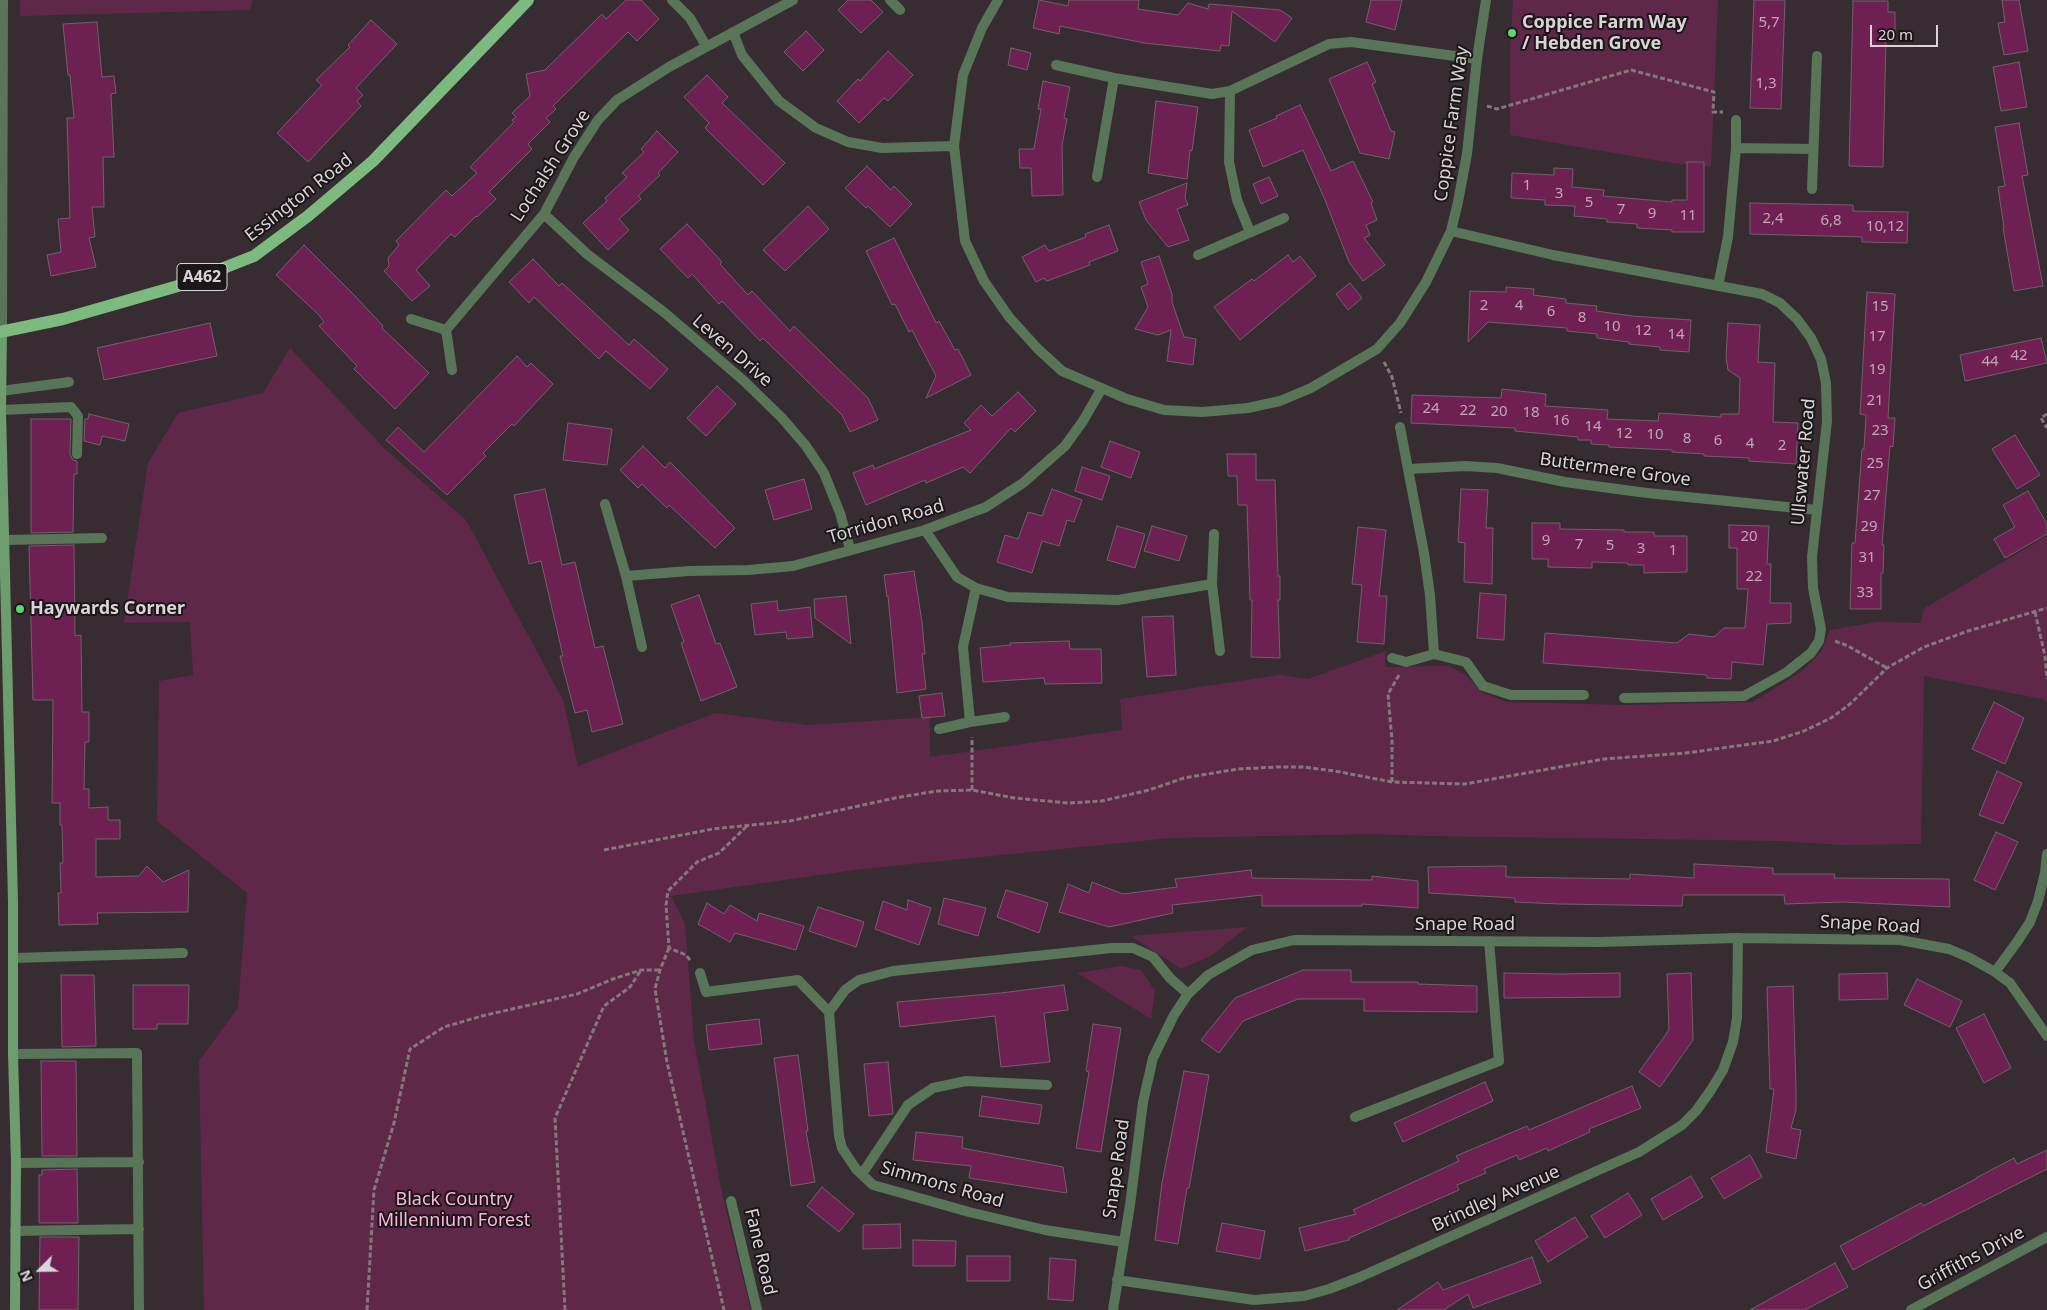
<!DOCTYPE html>
<html>
<head>
<meta charset="utf-8">
<style>
  body { margin:0 }
  #map { position:relative; width:2047px; height:1310px; overflow:hidden; background:#372c31; font-family:"Noto Sans",sans-serif }
  canvas { display:block }
  .north { position:absolute; left:15px; top:1245px; width:50px; height:50px; -webkit-text-stroke:4px #1b1618; paint-order:stroke; rotate:247deg; font-size:14px; font-weight:700; line-height:20px; text-align:center; color:#dbd4d7 }
  .north::after { content:''; display:block; margin:auto; width:18px; height:22px; background:#dbd4d7; clip-path:polygon(50% 0,100% 100%,50% 72%,0 100%) }
  .scale { position:absolute; left:1870px; top:25px; width:68px; height:22px; box-sizing:border-box; border:2px solid #dbd4d7; border-top:0; padding-left:6px; font-size:15px; line-height:18px; white-space:nowrap; color:#dbd4d7; -webkit-text-stroke:4px #1b1618; paint-order:stroke }
</style>
</head>
<body>
<div id="map">
<canvas width="2047" height="1310"></canvas>
<div class="north">N</div>
<div class="scale">20 m</div>
</div>
<script>
const context = document.querySelector('canvas').getContext('2d');
context.lineJoin = 'round';
function paint(path, color) { context.fillStyle = color; context.fill(path, 'evenodd'); }
const shape = rows => new Path2D(rows.map(r => 'M' + r).join(''));
function strokePath(path, color, width, dash) { context.strokeStyle = color; context.lineWidth = width; context.lineCap = dash ? 'butt' : 'round'; context.setLineDash(dash || []); context.stroke(path); }
function label(font, color, halo, rows, align = 'center') {
  context.font = font + ' "Noto Sans",sans-serif'; context.lineWidth = 4; context.setLineDash([]); context.textBaseline = 'middle'; context.strokeStyle = halo; context.fillStyle = color; for (const [text, x, y, turn = 0] of rows) {
    context.save(); context.translate(x, y); context.rotate((+turn || 0) * Math.PI / 180); context.textAlign = isNaN(turn) ? turn : align; if (halo) context.strokeText(text, 0, 0); context.fillText(text, 0, 0); context.restore();
  }
}
paint(shape([
  [20,0,253,0,250,10,20,16],
  [1513,0,1718,0,1711,167,1672,163,1510,135,1510,51],
  [290,348,385,449,466,520,563,700,578,766,715,713,808,725,930,717,930,757,1122,730,1120,699,1280,675,1308,679,1386,651,1385,667,1448,666,1466,675,1481,692,1506,702,1626,705,1753,702,1802,671,1821,652,1830,630,1877,622,1921,623,1923,609,2047,536,2047,702,2042,699,1924,676,1921,844,1841,845,1781,841,1427,836,1371,834,1171,838,862,869,671,896,685,924,694,1041,722,1194,751,1310,204,1310,199,1061,238,1008,247,893,157,821,159,681,193,675,190,622,124,623,148,463,178,413,263,393],
  [1247,927,1211,956,1181,969,1131,936],
  [1121,966,1141,970,1155,991,1151,1019,1077,973]
]), '#5f2849');
const building = shape([
  [626,0,641,0,659,19,637,41,628,32,553,106,556,109,546,118,550,122,528,144,532,149,489,192,496,199,477,217,476,216,455,237,451,234,416,270,430,286,412,301,384,271,389,266,388,258,399,245,396,241,446,190,452,196,477,173,470,167,514,122,512,120,516,117,512,113,530,96,526,74,545,70,602,14,606,19,626,0],
  [848,0,871,0,883,12,861,33,838,10,848,0],
  [1039,0,1068,6,1069,0,1139,0,1138,9,1178,15,1188,3,1208,9,1209,4,1280,10,1292,18,1275,42,1232,11,1229,46,1221,45,1220,51,1144,43,1060,26,1059,34,1033,28,1039,0],
  [1371,0,1402,0,1395,30,1366,22,1371,0],
  [1754,0,1785,0,1781,109,1750,108,1754,0],
  [2002,0,2019,0,2028,51,2004,55,1998,23,2005,22,2002,0],
  [1853,1,1888,1,1888,12,1895,12,1895,39,1886,39,1883,167,1849,166,1853,1],
  [371,20,397,44,356,88,363,95,357,101,361,106,308,162,277,133,322,85,316,80,350,47,348,45,371,20],
  [97,22,102,77,114,76,116,93,111,94,114,157,103,157,104,207,92,207,95,237,89,238,96,267,51,276,47,255,61,252,58,219,70,218,67,118,74,118,70,75,68,75,63,24,97,22],
  [806,31,824,50,803,71,784,52,806,31],
  [1011,48,1031,53,1027,70,1008,65,1011,48],
  [888,51,913,75,888,101,884,98,859,123,837,101,858,79,860,81,888,51],
  [1367,62,1376,82,1372,84,1391,131,1395,132,1389,159,1360,153,1329,79,1367,62],
  [2019,62,2027,107,2001,111,1993,67,2019,62],
  [707,75,728,97,722,103,785,163,763,185,705,128,709,123,684,97,707,75],
  [1043,81,1070,87,1064,118,1067,119,1062,146,1063,195,1032,196,1031,168,1020,168,1019,149,1034,149,1041,109,1038,109,1043,81],
  [1156,101,1198,107,1192,151,1190,150,1187,179,1148,173,1156,101],
  [1300,105,1331,171,1353,161,1373,202,1371,203,1377,220,1366,225,1370,235,1364,238,1385,265,1363,281,1349,262,1325,200,1303,150,1263,167,1249,130,1277,118,1276,116,1300,105],
  [2019,123,2028,175,2022,176,2043,286,2014,291,2003,228,2004,228,1998,187,2005,186,1995,127,2019,123],
  [657,131,678,152,658,173,660,175,638,196,641,199,619,219,629,230,608,250,583,223,607,201,605,198,627,177,622,173,644,152,641,149,657,131],
  [1687,162,1704,162,1704,232,1672,232,1672,230,1637,228,1637,224,1607,222,1607,219,1574,216,1575,206,1545,205,1545,200,1511,198,1512,173,1554,175,1554,168,1573,169,1572,187,1604,190,1603,196,1672,202,1672,200,1687,200,1687,162],
  [867,166,891,190,894,186,912,204,890,227,868,206,866,208,845,188,867,166],
  [1269,177,1278,196,1261,204,1253,184,1269,177],
  [1187,183,1185,198,1188,205,1177,209,1189,240,1168,247,1146,220,1139,202,1187,183],
  [1750,203,1853,205,1853,211,1908,212,1907,243,1862,242,1862,237,1750,234,1750,203],
  [808,206,829,229,785,271,763,250,808,206],
  [687,224,722,262,720,264,748,295,752,291,790,331,794,326,868,398,878,420,850,432,842,415,763,338,760,341,722,301,719,304,692,274,688,278,660,249,687,224],
  [1109,225,1118,251,1089,262,1090,265,1047,281,1044,278,1036,282,1022,257,1045,245,1049,251,1086,237,1085,234,1109,225],
  [894,238,936,323,939,321,955,350,958,349,971,375,926,398,936,376,912,330,909,332,895,304,892,305,866,251,894,238],
  [304,245,356,297,383,326,382,328,429,373,395,409,354,369,357,366,319,326,324,322,318,314,276,275,304,245],
  [1288,255,1293,262,1300,256,1316,276,1240,340,1214,307,1252,279,1254,281,1288,255],
  [1159,256,1172,294,1172,302,1184,337,1196,339,1193,365,1167,361,1171,330,1158,335,1135,329,1148,307,1141,287,1148,284,1141,262,1159,256],
  [533,259,559,286,562,283,629,345,634,339,668,369,650,389,606,351,599,359,534,297,529,303,509,282,533,259],
  [1350,283,1362,298,1348,310,1336,294,1350,283],
  [1506,287,1534,289,1533,295,1566,299,1566,303,1597,306,1596,311,1632,316,1691,320,1689,352,1660,350,1660,347,1629,344,1629,342,1597,338,1597,334,1567,331,1567,328,1488,322,1468,342,1470,291,1506,292,1506,287],
  [1867,292,1895,294,1888,418,1895,418,1893,447,1890,446,1882,545,1884,545,1883,573,1881,573,1881,609,1850,609,1852,543,1855,543,1862,449,1864,449,1866,415,1860,414,1867,292],
  [210,323,217,356,104,380,97,348,210,323],
  [1728,323,1760,325,1758,362,1775,363,1773,422,1798,423,1796,464,1749,461,1749,458,1704,456,1704,454,1672,452,1672,450,1609,447,1609,445,1591,444,1591,440,1578,440,1578,437,1515,431,1515,428,1411,423,1412,395,1501,398,1502,389,1546,394,1545,406,1608,410,1607,419,1658,421,1659,413,1721,417,1721,414,1739,414,1740,378,1728,370,1726,357,1728,323],
  [2041,338,2047,363,1965,381,1960,355,2041,338],
  [517,356,527,367,531,363,553,384,514,426,512,424,483,453,486,456,447,495,386,440,398,427,424,452,517,356],
  [717,386,736,404,706,436,687,418,717,386],
  [1018,392,1036,411,1015,432,1011,428,970,473,963,467,926,483,925,480,866,505,853,473,873,465,874,469,971,430,964,423,981,405,992,416,1018,392],
  [89,414,129,424,125,441,102,436,100,445,84,441,85,419,88,419,89,414],
  [31,419,71,419,70,454,73,460,77,461,77,474,74,474,73,532,31,533,31,419],
  [568,423,612,429,607,465,563,460,568,423],
  [2015,435,2040,475,2017,489,1992,449,2015,435],
  [1110,441,1140,452,1131,478,1101,467,1110,441],
  [643,446,665,468,670,462,735,528,715,548,669,505,667,508,642,484,638,488,620,470,643,446],
  [1227,454,1256,454,1256,480,1275,480,1278,576,1280,576,1280,600,1278,600,1280,658,1251,657,1252,600,1250,600,1247,505,1238,505,1237,476,1228,476,1227,454],
  [1082,467,1110,476,1102,500,1075,491,1082,467],
  [804,479,812,509,774,520,765,490,804,479],
  [545,489,562,565,575,562,595,648,603,646,623,724,592,732,587,710,575,713,560,656,563,656,541,561,529,564,514,495,545,489],
  [1052,489,1082,500,1074,522,1067,520,1059,546,1042,541,1032,573,997,562,1005,535,1018,539,1028,512,1042,516,1052,489],
  [1461,489,1488,490,1486,528,1493,528,1492,584,1464,582,1465,543,1458,542,1461,489],
  [2028,491,2047,524,2047,534,2005,558,1994,539,2015,527,2003,505,2028,491],
  [1532,523,1560,523,1560,529,1624,530,1624,532,1654,532,1654,536,1687,536,1687,572,1644,573,1644,565,1628,565,1628,563,1592,562,1592,568,1548,567,1548,559,1532,559,1532,523],
  [1729,525,1769,526,1767,564,1771,564,1770,603,1791,603,1791,623,1767,624,1763,665,1732,662,1731,679,1707,678,1707,675,1543,663,1545,633,1677,643,1689,634,1714,637,1724,628,1745,628,1748,589,1737,589,1737,548,1729,548,1729,525],
  [1117,526,1145,534,1135,568,1107,560,1117,526],
  [1152,526,1187,536,1179,561,1144,551,1152,526],
  [1358,527,1386,530,1379,596,1387,596,1384,644,1357,642,1362,585,1352,584,1358,527],
  [74,545,75,636,81,635,82,712,89,712,89,742,85,742,84,789,89,789,89,808,108,807,108,820,120,820,120,839,96,839,96,877,139,876,147,866,163,882,189,870,188,912,97,913,98,924,59,925,58,893,61,893,60,863,63,863,62,825,60,825,60,803,52,803,53,700,33,700,29,546,74,545],
  [914,571,922,622,925,654,922,654,926,689,897,693,888,596,887,597,884,575,914,571],
  [1480,593,1506,595,1504,640,1477,638,1480,593],
  [699,595,716,644,720,643,737,687,701,701,681,643,684,642,671,605,699,595],
  [846,596,851,644,815,618,814,599,846,596],
  [777,601,778,611,810,607,813,637,787,639,786,632,755,635,751,604,777,601],
  [1173,616,1176,675,1147,677,1142,617,1173,616],
  [1069,641,1070,649,1101,649,1102,683,1045,684,1044,678,983,682,980,648,1011,645,1010,643,1069,641],
  [942,693,945,716,922,718,919,696,942,693],
  [1994,702,2024,718,2005,764,1972,749,1994,702],
  [1997,771,2022,783,2003,824,1979,815,1997,771],
  [1996,832,2018,842,1995,890,1974,880,1996,832],
  [1694,864,1773,868,1773,874,1835,874,1834,878,1949,879,1950,907,1843,902,1785,904,1784,895,1683,895,1682,906,1560,904,1515,902,1515,898,1429,893,1428,867,1506,866,1506,877,1630,879,1630,874,1694,878,1694,864],
  [1251,870,1252,878,1372,880,1372,876,1418,881,1418,908,1362,904,1362,906,1262,906,1262,895,1172,905,1173,913,1109,927,1059,912,1068,884,1089,893,1092,882,1123,894,1177,887,1175,879,1251,870],
  [1006,890,1048,903,1039,933,997,917,1006,890],
  [944,898,986,908,978,936,938,924,944,898],
  [908,900,931,908,919,945,875,929,883,901,907,910,908,900],
  [707,903,724,914,730,905,757,921,759,913,804,926,796,950,735,933,730,942,698,924,707,903],
  [818,907,864,922,856,947,809,931,818,907],
  [1303,970,1351,970,1351,982,1418,982,1418,984,1477,986,1477,1012,1364,1011,1364,999,1298,999,1243,1021,1219,1053,1201,1040,1235,998,1303,970],
  [1504,973,1562,974,1620,973,1620,997,1504,998,1504,973],
  [1691,973,1693,1040,1660,1087,1639,1072,1669,1030,1667,974,1691,973],
  [1887,973,1888,999,1839,1000,1839,974,1887,973],
  [61,975,94,975,96,1046,62,1047,61,975],
  [1917,979,1962,1001,1950,1027,1904,1005,1917,979],
  [133,985,189,985,188,1024,157,1024,157,1029,133,1029,133,985],
  [1064,985,1068,1010,1044,1013,1050,1062,1001,1067,995,1016,900,1027,897,1002,1001,993,1064,985],
  [1793,986,1796,1088,1796,1110,1791,1128,1801,1130,1796,1159,1766,1152,1774,1089,1770,1089,1767,987,1793,986],
  [1984,1014,2011,1068,1984,1083,1956,1028,1984,1014],
  [759,1019,762,1044,709,1050,706,1025,759,1019],
  [1093,1024,1121,1028,1101,1152,1076,1148,1089,1072,1086,1071,1093,1024],
  [798,1055,808,1131,806,1131,815,1182,791,1186,774,1058,798,1055],
  [41,1061,76,1061,77,1156,42,1156,41,1061],
  [888,1062,893,1114,869,1116,864,1064,888,1062],
  [1184,1071,1209,1075,1189,1188,1187,1188,1178,1244,1155,1240,1162,1183,1184,1071],
  [1485,1082,1493,1101,1403,1142,1394,1123,1485,1082],
  [1632,1086,1641,1108,1589,1129,1590,1132,1548,1151,1547,1148,1519,1160,1517,1155,1484,1169,1486,1173,1457,1185,1459,1190,1349,1238,1349,1240,1305,1251,1299,1228,1356,1214,1353,1210,1459,1161,1456,1156,1527,1126,1529,1130,1632,1086],
  [982,1096,1042,1105,1039,1124,979,1116,982,1096],
  [916,1132,963,1137,962,1148,1063,1167,1067,1193,969,1178,971,1166,913,1160,916,1132],
  [2047,1150,2047,1169,1934,1226,1853,1270,1840,1246,1921,1203,1923,1206,1976,1179,1976,1178,2014,1158,2017,1164,2047,1150],
  [1750,1155,1762,1177,1724,1199,1711,1178,1750,1155],
  [77,1169,78,1223,39,1223,39,1175,42,1175,42,1170,77,1169],
  [1691,1176,1703,1197,1663,1220,1651,1199,1691,1176],
  [822,1187,854,1214,839,1232,807,1206,822,1187],
  [1628,1193,1642,1215,1605,1238,1591,1216,1628,1193],
  [1575,1217,1588,1237,1548,1262,1535,1241,1575,1217],
  [1222,1223,1265,1231,1260,1259,1216,1251,1222,1223],
  [900,1224,901,1248,863,1249,863,1225,900,1224],
  [40,1237,79,1237,78,1310,39,1310,40,1237],
  [913,1240,956,1241,955,1266,913,1266,913,1240],
  [967,1256,1010,1256,1010,1281,967,1281,967,1256],
  [1532,1257,1541,1283,1473,1308,1468,1294,1444,1310,1397,1310,1438,1282,1443,1290,1532,1257],
  [1050,1258,1076,1260,1073,1301,1048,1299,1050,1258],
  [1835,1263,1848,1287,1805,1310,1750,1310,1835,1263]
]);
paint(building, '#6f2052');
strokePath(building, '#6f6269', 1);
strokePath(shape([
  [1487,106,1497,109,1631,70,1714,92,1713,112,1723,112],
  [1384,362,1392,377,1401,413],
  [2047,414,2041,418,2047,428],
  [2035,612,2045,656,2047,679],
  [1835,641,1848,646,1887,668],
  [1392,782,1392,741,1388,694,1399,675],
  [972,790,972,737],
  [604,850,713,829,790,821,895,798,937,791,972,790,1014,798,1068,803,1102,801,1149,790,1184,778,1238,769,1276,767,1303,767,1335,771,1392,782,1465,784,1604,759,1686,753,1773,741,1804,731,1831,718,1850,704,1887,668,1924,647,1968,631,2047,608],
  [669,948,660,970,655,989,667,1062,724,1310],
  [690,960,686,955,669,948,666,905,668,891,697,862,719,853,747,826],
  [367,1310,374,1190,394,1123,410,1049,444,1027,482,1016,577,994,613,979,641,970,660,970],
  [565,1310,555,1118,604,1006,630,987,641,970]
]), '#82797d', 3, [5, 2.5]);
strokePath(shape([
  [1,391,69,382],
  [13,1054,137,1053,139,1310],
  [1355,1117,1499,1061,1489,941],
  [16,1163,139,1162],
  [862,1174,908,1105,933,1088,966,1081,1047,1085],
  [15,1231,139,1229]
]), '#587558', 10);
strokePath(shape([
  [672,0,690,18,706,46],
  [890,0,900,10],
  [998,0,982,28,963,75,954,146,965,241,984,281,1009,317,1038,349,1062,371,1127,399,1164,410,1202,412,1248,408,1280,401,1311,388,1377,349,1400,323,1426,282,1451,231,1458,202,1467,154,1477,59,1486,0],
  [733,32,742,55,779,101,816,128,848,142,882,148,954,146],
  [1056,65,1114,78,1212,94,1230,91,1329,44,1351,42,1477,59],
  [1230,91,1229,162,1237,200,1250,232],
  [1736,148,1813,149],
  [1097,177,1114,78],
  [1812,189,1817,56],
  [544,214,587,254,665,313,744,381,782,418,806,446,824,473,840,513,850,549],
  [1451,231,1553,255,1762,294,1780,303,1797,319,1811,338,1821,359,1826,383,1827,421,1812,557,1813,588,1821,629,1819,641,1811,653,1787,672,1744,696,1624,698],
  [1198,255,1284,218],
  [1718,286,1728,237,1736,148,1736,120],
  [411,319,446,330,452,370],
  [446,330,544,214,574,157,598,120,617,100,669,67,793,0],
  [2,331,3,0],
  [1,410,71,407,78,416,77,454],
  [1400,427,1424,553,1430,595,1434,654],
  [1409,469,1465,466,1497,468,1565,482,1647,493,1817,510],
  [605,504,626,576,642,647],
  [925,530,957,577,976,588,1008,597,1118,600,1212,584],
  [1214,534,1212,584,1220,651],
  [5,540,102,538],
  [626,576,689,571,748,570,793,566,925,530,986,507,1023,483,1065,446,1083,421,1102,388],
  [1392,658,1406,662,1434,654,1466,662,1483,686,1511,695,1584,695],
  [970,722,963,647,976,588],
  [939,729,970,722,1005,717],
  [13,958,183,953],
  [1995,972,2017,942,2030,922,2038,901,2045,873,2047,854],
  [700,973,706,992,798,980,829,1012],
  [731,1201,757,1310],
  [1123,1242,1045,1230,969,1212,873,1185,856,1169,842,1148,839,1136,829,1012,845,990,859,980,893,971,1112,948,1133,948,1153,957,1170,978,1188,994],
  [1117,1280,1254,1300,1304,1296,1329,1289,1360,1277,1639,1152,1682,1125,1696,1111,1711,1090,1723,1070,1733,1042,1737,1018,1738,938],
  [1113,1310,1130,1205,1143,1102,1153,1058,1174,1015,1188,994,1208,975,1252,950,1294,940,1599,942,1738,938,1900,940,1949,949,1970,958,1995,972,2010,983,2047,1036],
  [1911,1310,2047,1237]
]), '#587558', 10);
strokePath(shape([
  [2,331,1,410,13,902,13,1054,16,1163,15,1310]
]), '#6d9c6e', 10);
strokePath(shape([
  [0,332,63,319,178,286,254,256,308,216,373,161,528,0]
]), '#7cba7f', 12);
for (const [x, y, r, color] of [
  [1512,33,5,"#60d56b"],
  [20,609,5,"#60d56b"]
]) { const dot = new Path2D(); dot.arc(x, y, r, 0, 2 * Math.PI); context.fillStyle = color; context.fill(dot); strokePath(dot, '#1b1618', 2); }
label('15px', '#c0a7b6', null, [
  ["5,7",1769,23],
  ["1,3",1766,84],
  ["1",1527,186],
  ["3",1559,194],
  ["5",1589,203],
  ["7",1621,210],
  ["9",1652,214],
  ["11",1688,216],
  ["2,4",1773,219],
  ["6,8",1831,221],
  ["10,12",1885,227],
  ["2",1484,306],
  ["4",1519,306],
  ["15",1880,307],
  ["6",1551,312],
  ["8",1582,318],
  ["10",1612,327],
  ["12",1643,331],
  ["14",1676,335],
  ["17",1877,337],
  ["42",2019,356],
  ["44",1990,362],
  ["19",1877,370],
  ["21",1875,401],
  ["24",1431,409],
  ["22",1468,411],
  ["20",1499,412],
  ["18",1531,413],
  ["16",1561,421],
  ["14",1593,427],
  ["23",1880,431],
  ["12",1624,434],
  ["10",1655,435],
  ["8",1687,439],
  ["6",1718,441],
  ["4",1750,444],
  ["2",1782,446],
  ["25",1875,464],
  ["27",1872,496],
  ["29",1869,527],
  ["20",1749,537],
  ["9",1546,541],
  ["7",1579,545],
  ["5",1610,546],
  ["3",1641,549],
  ["1",1673,551],
  ["31",1867,558],
  ["22",1754,577],
  ["33",1865,593]
]);
for (const [x, y, w] of [
  [202,277,50]
]) { const box = new Path2D(); box.roundRect(x - w / 2, y - 13.5, w, 27, 4); context.fillStyle = '#1b1618'; context.fill(box); strokePath(box, '#dbd4d7', 1); }
label('bold 16px', '#dbd4d7', null, [
  ["A462",202,277]
]);
label('bold 18px', '#dbd4d7', '#1b1618', [
  ["Coppice Farm Way",1522,23],
  ["/ Hebden Grove",1522,44],
  ["Haywards Corner",30,609]
], 'left');
label('18px', '#dbd4d7', '#1b1618', [
  ["Coppice Farm Way",1452,124,-82],
  ["Lochalsh Grove",551,166,-57],
  ["Essington Road",299,198,-38],
  ["Leven Drive",732,351,41],
  ["Ullswater Road",1804,462,-85],
  ["Buttermere Grove",1615,470,8],
  ["Torridon Road",886,522,-16],
  ["Snape Road",1465,925],
  ["Snape Road",1870,925,3],
  ["Snape Road",1117,1169,-82],
  ["Simmons Road",942,1185,16],
  ["Brindley Avenue",1496,1199,-24],
  ["Fane Road",760,1252,77],
  ["Griffiths Drive",1971,1259,-28]
]);
label('18px', '#fcb7dc', '#1b1618', [
  ["Black Country",454,1200],
  ["Millennium Forest",454,1221]
]);
</script>
</body>
</html>
